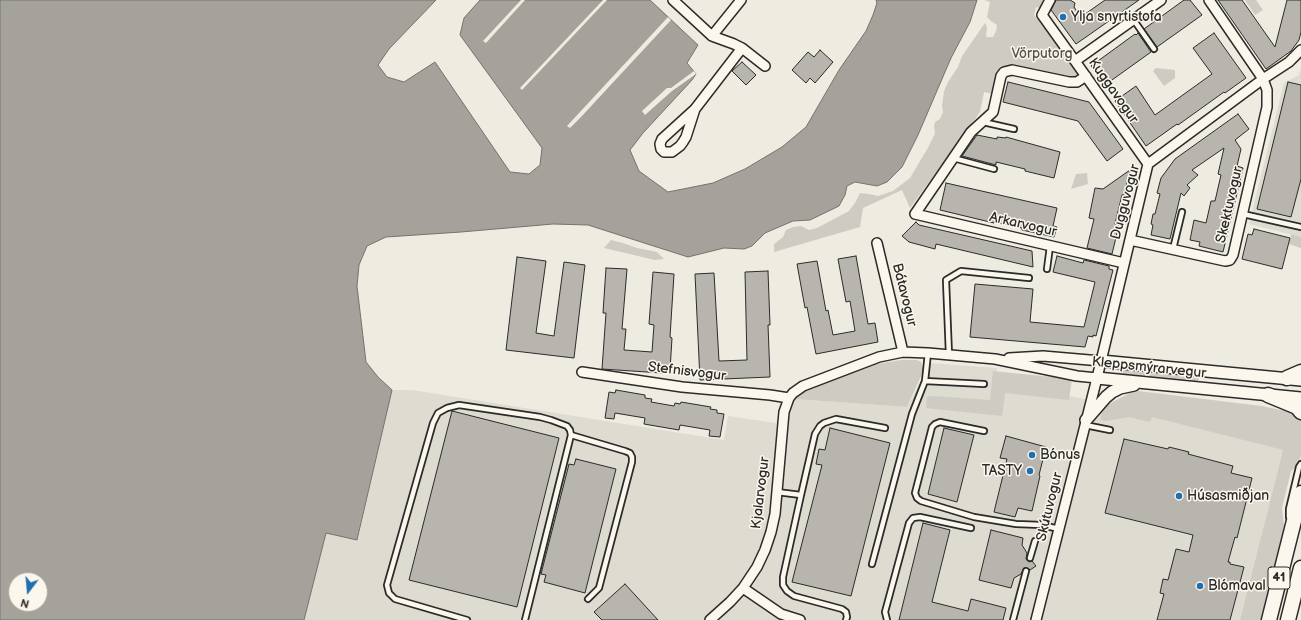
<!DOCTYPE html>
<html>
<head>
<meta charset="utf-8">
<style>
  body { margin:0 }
  #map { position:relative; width:1301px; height:620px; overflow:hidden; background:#eeebe0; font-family:"Balsamiq Sans",sans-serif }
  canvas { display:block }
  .north { position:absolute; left:8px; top:572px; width:40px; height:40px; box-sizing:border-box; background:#fbf7ec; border:1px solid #a8a59f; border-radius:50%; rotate:196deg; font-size:11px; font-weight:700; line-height:16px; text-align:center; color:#2b2b2b }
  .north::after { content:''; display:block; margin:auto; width:14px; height:18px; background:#1f6fb2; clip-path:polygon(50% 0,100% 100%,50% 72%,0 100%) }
</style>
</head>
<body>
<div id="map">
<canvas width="1301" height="620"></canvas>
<div class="north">N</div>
</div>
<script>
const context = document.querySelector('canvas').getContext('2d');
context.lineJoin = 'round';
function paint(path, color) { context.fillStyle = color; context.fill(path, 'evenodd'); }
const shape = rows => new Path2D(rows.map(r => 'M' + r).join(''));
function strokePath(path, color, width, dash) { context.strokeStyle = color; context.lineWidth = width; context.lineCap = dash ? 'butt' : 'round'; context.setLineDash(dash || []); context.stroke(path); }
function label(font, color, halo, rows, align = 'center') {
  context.font = font + ' "Balsamiq Sans",sans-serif'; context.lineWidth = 3; context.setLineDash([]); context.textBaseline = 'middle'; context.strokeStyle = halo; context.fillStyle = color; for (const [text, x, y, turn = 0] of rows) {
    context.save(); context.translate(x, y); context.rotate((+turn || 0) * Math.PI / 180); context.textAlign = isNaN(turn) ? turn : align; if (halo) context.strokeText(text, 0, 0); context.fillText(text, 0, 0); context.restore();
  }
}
paint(shape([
  [1301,68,1301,237,1249,224,1284,83,1299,75],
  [930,363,997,368,996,388,1076,397,1283,450,1240,620,304,620,326,532,358,540,392,390,412,390,724,440,728,416,775,423,795,399,907,407]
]), '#dedbd1');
paint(shape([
  [984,0,1045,0,1043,9,1036,7,1034,15,1080,74,1071,78,1065,78,1007,66,1007,67,1000,66,993,94,984,92,980,112,910,208,902,190,863,208,860,227,774,252,774,244,783,237,786,230,793,227,801,226,809,230,817,228,849,211,855,203,860,193,869,194,878,196,893,191,910,178,929,146,935,133,934,126,935,122,940,119,943,112,942,106,944,91,948,82,958,67,962,56,985,23,987,27,986,37,993,37,996,31,997,25,991,21,987,17,990,2],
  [1245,0,1256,0,1263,10,1255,15],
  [1156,68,1175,70,1175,78,1164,86,1153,71],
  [1087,173,1088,184,1071,189,1076,174],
  [1291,234,1301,237,1301,248,1289,244],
  [611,240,623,243,637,248,657,252,664,259,655,260,604,248],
  [901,360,917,360,921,362,923,368,921,376,907,407,795,399,795,396,803,391,877,364],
  [1119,370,1199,378,1198,381,1174,382,1118,377],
  [993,371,1072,379,1069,400,1005,393,1002,416,926,408,927,397,932,396,990,400],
  [1138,391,1262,406,1285,411,1296,416,1301,420,1301,456,1296,467,1291,471,1282,508,1284,526,1282,544,1263,620,1240,620,1283,450,1152,417,1150,422,1129,417,1107,421,1100,420,1102,412,1107,405,1128,394]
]), '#cecbc2');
const water = shape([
  [0,0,436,0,389,49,378,65,387,77,404,82,435,62,510,172,529,174,540,165,542,148,460,35,464,18,480,0,650,0,698,45,687,63,696,74,692,80,643,133,630,150,639,171,668,192,713,183,745,169,782,147,806,127,839,70,866,31,873,15,877,3,876,0,977,0,970,22,951,58,918,135,902,167,887,182,877,186,855,182,847,186,845,195,839,206,810,220,793,221,765,233,752,246,744,249,724,248,688,257,588,225,553,224,461,232,386,237,367,246,359,265,357,286,366,362,378,377,392,390,357,540,326,533,304,620,0,620,0,0],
  [16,580,40,580,40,604,16,604,16,580]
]);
paint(water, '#a4a29a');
strokePath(water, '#74726e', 1);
paint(shape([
  [521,0,525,0,486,43,483,41],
  [603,0,607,0,522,90,520,88],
  [668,17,671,20,581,117,570,128,567,126],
  [694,71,696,74,672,91,645,115,642,111,667,88,671,88]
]), '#eeebe0');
const building = shape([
  [1056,0,1070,0,1075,3,1074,7,1081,17,1105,0,1139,0,1076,44,1051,10,1056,0],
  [1184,0,1190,0,1202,15,1157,47,1144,29,1184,0],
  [1218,0,1242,0,1275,47,1287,0,1301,0,1301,32,1299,40,1291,51,1266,69,1218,0],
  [1138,33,1151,52,1105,85,1091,66,1135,34,1136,35,1138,33],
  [1214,33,1246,78,1225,93,1224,92,1178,125,1177,124,1146,146,1115,101,1136,86,1155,115,1212,74,1193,48,1214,33],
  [820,50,833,62,815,83,810,78,806,83,792,70,808,52,814,57,820,50],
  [742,62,756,75,746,85,732,71,742,62],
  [1008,82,1089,102,1123,149,1107,161,1078,121,1003,102,1008,82],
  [1288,82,1301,85,1301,179,1291,217,1257,209,1288,82],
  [1238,114,1249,129,1235,140,1241,149,1237,166,1243,168,1223,252,1199,246,1200,242,1190,240,1194,220,1206,223,1211,201,1215,201,1221,175,1218,174,1224,148,1192,170,1198,175,1187,185,1190,188,1184,196,1181,193,1170,239,1151,235,1153,225,1151,224,1153,214,1155,214,1160,194,1157,193,1161,178,1175,159,1238,114],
  [977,135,997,139,997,137,1006,138,1006,137,1060,152,1054,178,1025,171,1025,169,996,162,996,165,962,156,977,135],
  [1130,170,1124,195,1122,195,1115,224,1119,225,1112,254,1087,248,1094,219,1089,218,1095,188,1103,189,1130,170],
  [946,183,1057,208,1053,226,1057,227,1054,237,1022,230,1022,228,994,222,994,223,940,210,946,183],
  [916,222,919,225,1032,251,1033,267,936,244,935,249,909,242,902,236,916,222],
  [1254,229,1290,238,1282,269,1242,259,1248,234,1252,235,1254,229],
  [856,256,868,324,875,323,878,342,816,354,807,307,805,308,797,264,817,261,826,311,828,310,833,335,855,331,850,301,846,302,838,259,856,256],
  [1057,256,1083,263,1084,260,1109,266,1109,269,1113,270,1096,336,1093,335,1093,337,1088,336,1085,347,970,337,975,284,1033,289,1030,322,1084,327,1095,282,1053,272,1057,256],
  [517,257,546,261,536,333,554,336,564,262,585,265,574,358,506,350,517,257],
  [606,268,627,269,622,329,626,329,624,350,652,352,654,325,649,324,653,272,674,274,670,337,672,338,670,370,662,370,662,373,602,369,606,313,603,313,606,268],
  [768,271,770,325,768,325,770,377,700,380,695,274,714,273,719,361,747,360,745,272,768,271],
  [616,390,645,395,645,398,652,399,651,402,674,406,675,403,680,404,681,402,711,407,710,409,717,410,717,413,724,414,720,437,709,436,710,430,680,425,679,430,644,424,645,418,615,413,614,419,605,418,609,392,615,393,616,390],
  [452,411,559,438,517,607,409,580,452,411],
  [830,428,890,443,851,596,792,582,822,465,816,464,819,449,825,450,830,428],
  [944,428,974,435,957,502,928,494,944,428],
  [1006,436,1046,447,1039,475,1040,476,1032,511,1018,508,1015,517,994,512,1007,459,1000,458,1006,436],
  [1124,439,1168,449,1169,447,1189,452,1188,454,1233,466,1231,473,1252,478,1237,538,1235,537,1228,562,1230,562,1230,564,1244,567,1230,620,1157,620,1164,594,1160,593,1163,579,1168,580,1176,549,1189,552,1193,535,1105,513,1124,439],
  [576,459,616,469,585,593,544,582,546,575,541,574,569,464,574,465,576,459],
  [923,523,950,530,932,602,968,611,971,599,1006,608,1003,620,899,620,923,523],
  [991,530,1023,538,1022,545,1027,553,1026,559,1029,562,1032,561,1036,566,1030,570,1027,568,1024,568,1021,574,1014,578,1011,588,979,580,991,530],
  [625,584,658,620,602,620,594,612,625,584]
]);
paint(building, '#b8b5ae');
strokePath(building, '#2b2b2b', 1);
const service = shape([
  [1133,19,1154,49],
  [983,122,1014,129],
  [953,158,994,169],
  [1243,214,1301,227],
  [1173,249,1182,212],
  [1047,269,1050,246],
  [949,355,946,280,961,271,1029,278],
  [925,381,984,384],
  [1085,425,1110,430],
  [984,431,940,422,935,424,932,427,915,493,917,498,921,501,974,517,1016,524,1042,525,1059,529],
  [777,492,801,495,815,434,820,426,824,423,836,419,885,428],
  [801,495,783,577,783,585,787,591,794,596,842,609,846,612,847,617,846,620],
  [1289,517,1289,509,1299,467,1301,464],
  [1030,558,1035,541],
  [872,564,912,414,925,381,928,353],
  [467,620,395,599,389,593,387,585,433,423,438,413,447,408,459,405,540,417,551,420,567,426,570,430,571,435],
  [525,620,571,435,625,451,630,453,632,457,632,462,599,588,588,599],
  [887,620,885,612,909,523,913,518,920,517,971,528],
  [1013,620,1026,571]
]);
const minor = shape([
  [673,0,712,36,741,0],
  [1050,0,1042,15,1075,61],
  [712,36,734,44,742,48,765,66],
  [1086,76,1077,82,1069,82,1012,70,1004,72,1001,76,993,112,971,132,915,214,1124,263],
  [695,109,686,137,683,142,680,146,672,152,664,152,661,149,660,144,662,139,695,109,742,48],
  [1148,164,1075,61,1161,0],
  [1130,240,1225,261,1230,260,1233,255,1267,107,1267,90,1263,79,1209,0],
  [877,243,903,352],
  [1009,358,1043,356,1101,361],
  [582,372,682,387,770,395,789,398],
  [743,588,781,614,800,620],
  [710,620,730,602,743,588,757,567,765,550,771,532,775,514,784,412,789,398,793,393,803,386,879,357,903,352,928,353,995,359,1077,376,1097,378],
  [1036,620,1097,378,1148,164,1263,79,1289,62,1301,50]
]);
const tertiary = shape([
  [1101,361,1301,380],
  [1097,378,1301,398],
  [1086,420,1106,397,1112,392,1120,388,1134,385]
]);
const trunk = shape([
  [1287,378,1301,372],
  [1268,395,1297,407,1301,412],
  [1269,620,1301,493],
  [1288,620,1301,568]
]);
strokePath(service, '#2b2b2b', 8);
strokePath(minor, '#2b2b2b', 12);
strokePath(tertiary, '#2b2b2b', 14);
strokePath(trunk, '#2b2b2b', 17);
strokePath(service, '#fbf7ec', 4.5);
strokePath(minor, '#fbf7ec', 9);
strokePath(tertiary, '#fbf7ec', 11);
strokePath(trunk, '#fbf7ec', 14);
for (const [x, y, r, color] of [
  [1063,17,4,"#1f6fb2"],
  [1032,455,4,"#1f6fb2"],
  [1030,471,4,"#1f6fb2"],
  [1179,496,4,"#1f6fb2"],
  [1200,586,4,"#1f6fb2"]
]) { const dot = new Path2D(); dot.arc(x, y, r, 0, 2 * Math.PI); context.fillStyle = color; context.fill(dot); strokePath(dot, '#fbf7ec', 1.5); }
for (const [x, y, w] of [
  [1279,578,22]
]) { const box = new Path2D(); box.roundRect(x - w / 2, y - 11, w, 22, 3); context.fillStyle = '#fbf7ec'; context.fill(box); strokePath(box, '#2b2b2b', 1); }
label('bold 13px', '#2b2b2b', null, [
  ["41",1279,578]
]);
label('14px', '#2b2b2b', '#fbf7ec', [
  ["Ylja snyrtistofa",1071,17],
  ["Bónus",1040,455],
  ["TASTY",1022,471,"right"],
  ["Húsasmiðjan",1187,496],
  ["Blómaval",1208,586]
], 'left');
label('14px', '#545351', '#fbf7ec', [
  ["Vörputorg",1042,54]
]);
label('14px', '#2b2b2b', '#fbf7ec', [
  ["Kuggavogur",1113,91,55],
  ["Dugguvogur",1126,202,-75],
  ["Skektuvogur",1230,205,-77],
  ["Arkarvogur",1023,225,13],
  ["Bátavogur",904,295,76],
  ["Kleppsmýrarvegur",1149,368,6],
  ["Stefnisvogur",687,372,7],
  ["Kjalarvogur",761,493,-83],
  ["Skútuvogur",1050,507,-76]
]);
</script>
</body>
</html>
